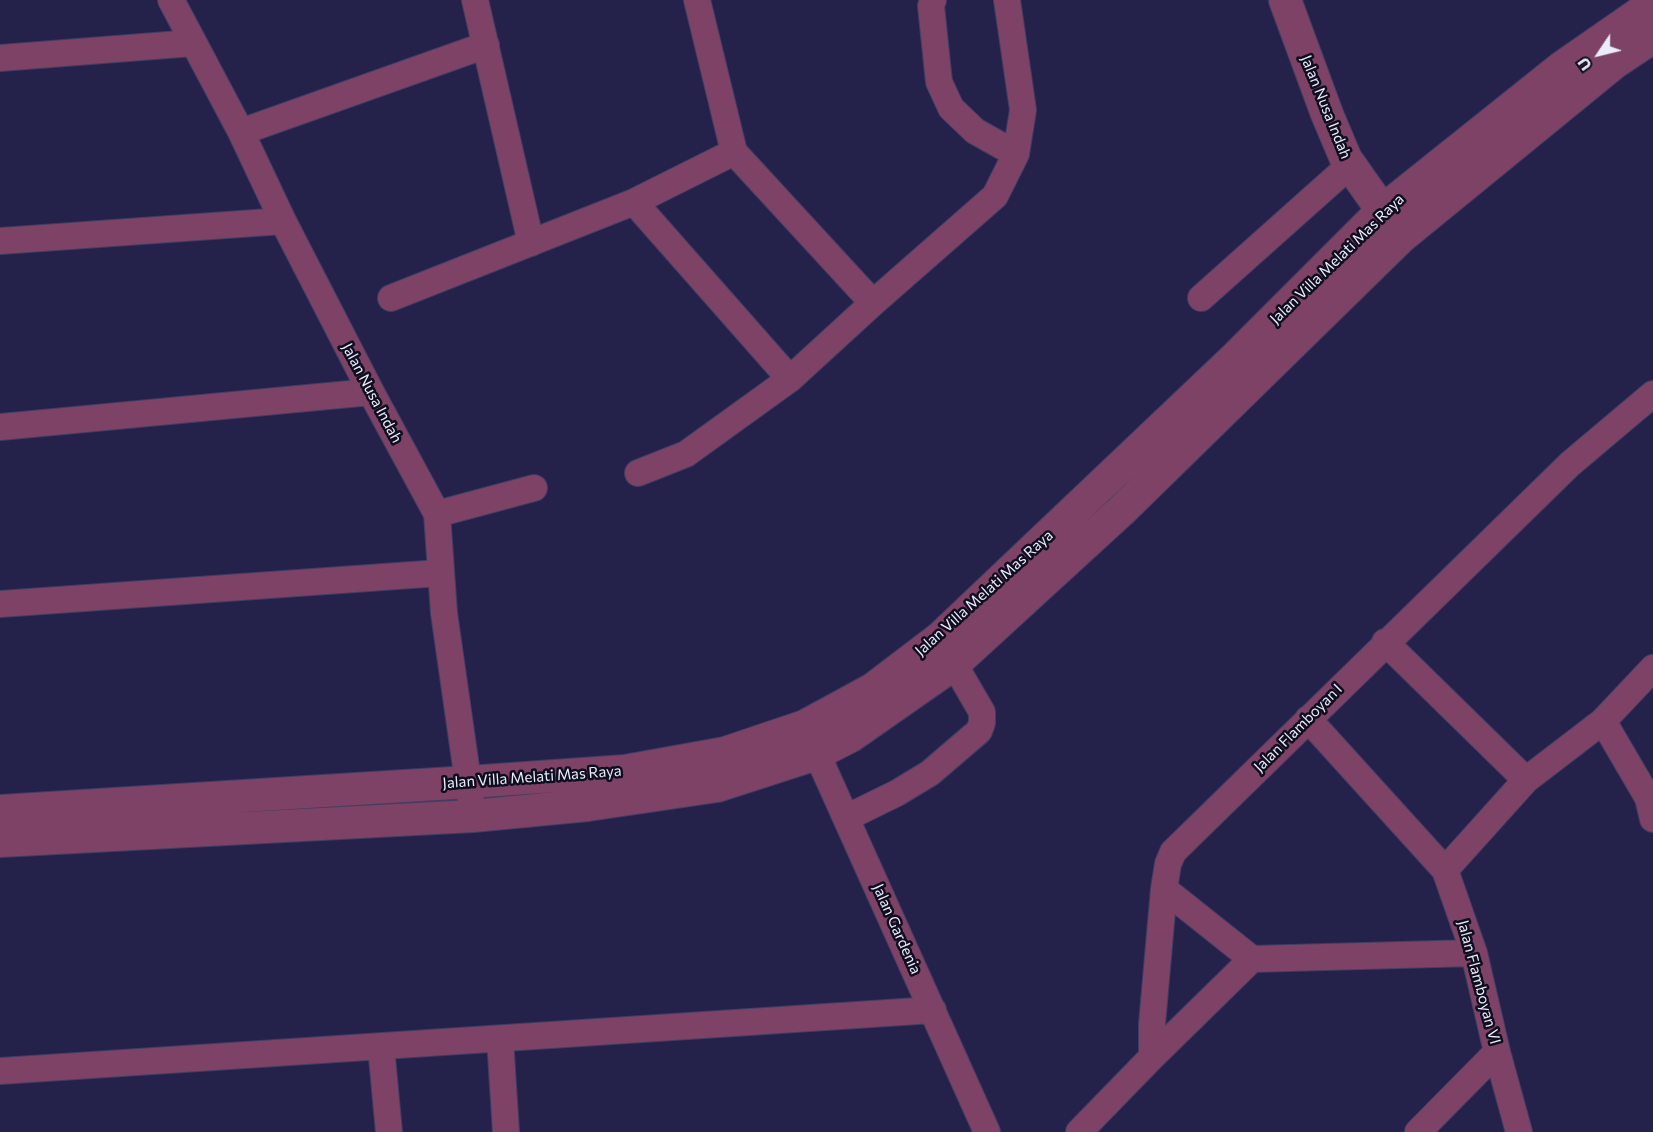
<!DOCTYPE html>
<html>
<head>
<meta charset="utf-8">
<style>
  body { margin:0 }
  #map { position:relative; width:1653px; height:1132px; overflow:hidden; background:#24224a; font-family:Commissioner,sans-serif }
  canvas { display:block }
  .north { position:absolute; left:1569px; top:24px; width:60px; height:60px; -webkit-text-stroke:4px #0f0e20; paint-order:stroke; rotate:235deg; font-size:16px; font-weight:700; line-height:24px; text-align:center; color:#eaebfb }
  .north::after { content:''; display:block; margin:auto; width:21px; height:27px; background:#eaebfb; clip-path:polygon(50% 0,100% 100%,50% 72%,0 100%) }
</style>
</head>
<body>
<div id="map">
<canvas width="1653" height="1132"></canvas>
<div class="north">U</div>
</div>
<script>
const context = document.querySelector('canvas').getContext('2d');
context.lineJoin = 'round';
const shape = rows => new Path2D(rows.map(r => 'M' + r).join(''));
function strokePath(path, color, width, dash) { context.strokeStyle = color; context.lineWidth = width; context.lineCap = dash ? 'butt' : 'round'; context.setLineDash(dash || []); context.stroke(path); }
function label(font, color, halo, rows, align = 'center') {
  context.font = font + ' Commissioner,sans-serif'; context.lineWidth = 5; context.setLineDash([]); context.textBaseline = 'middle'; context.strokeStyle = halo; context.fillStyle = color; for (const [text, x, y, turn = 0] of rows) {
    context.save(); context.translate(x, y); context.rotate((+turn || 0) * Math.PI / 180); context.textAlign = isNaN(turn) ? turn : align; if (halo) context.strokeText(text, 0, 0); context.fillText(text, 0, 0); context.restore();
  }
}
const minor = shape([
  [171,0,241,132,283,221,371,392,437,514,444,613,473,816],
  [475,0,531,243],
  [697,0,734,152,873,303],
  [933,0,931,6,939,82,951,108,975,131,1016,154],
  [0,58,193,43],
  [241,132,486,45],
  [634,202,790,379],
  [0,241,283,221],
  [391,298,634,202,734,152],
  [1201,298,1349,166],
  [0,427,371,392],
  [638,473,686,454,790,379,873,303,995,196,1016,154,1023,110,1007,0],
  [437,514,534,488],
  [0,604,440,573],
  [1385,642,1526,780],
  [1308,719,1445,870],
  [1603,721,1648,798,1653,819],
  [809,736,987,1132],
  [846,818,897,793,930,773,979,731,982,723,982,712,954,664],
  [1252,959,1474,953],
  [500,1039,506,1132],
  [381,1047,389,1132],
  [1152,1057,1252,959,1164,889],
  [0,1071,933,1010],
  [1079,1132,1152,1057,1152,1024,1164,889,1168,864,1173,852,1570,464,1653,394],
  [1418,1132,1497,1052],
  [1519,1132,1497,1052,1474,953,1445,870,1526,780,1603,721,1653,668]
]);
const tertiary = shape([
  [1285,0,1327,114,1346,159,1394,227],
  [0,811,469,782,625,771,725,753,805,726,873,689,940,638,1237,356,1382,211,1561,68,1653,4],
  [0,841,473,816,588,805,717,786,816,754,851,736,954,664,1121,511,1401,237,1614,63,1653,37]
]);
strokePath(minor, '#403e63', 28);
strokePath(tertiary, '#403e63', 34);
strokePath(minor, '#7d4266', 26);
strokePath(tertiary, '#7d4266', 32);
label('15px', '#eaebfb', '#0f0e20', [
  ["Jalan Nusa Indah",1326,107,68],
  ["Jalan Villa Melati Mas Raya",1337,259,-44],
  ["Jalan Nusa Indah",372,393,62],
  ["Jalan Villa Melati Mas Raya",984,593,-42],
  ["Jalan Flamboyan I",1298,728,-45],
  ["Jalan Villa Melati Mas Raya",532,777,-4],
  ["Jalan Gardenia",897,929,66],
  ["Jalan Flamboyan VI",1479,982,75]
]);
</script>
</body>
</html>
